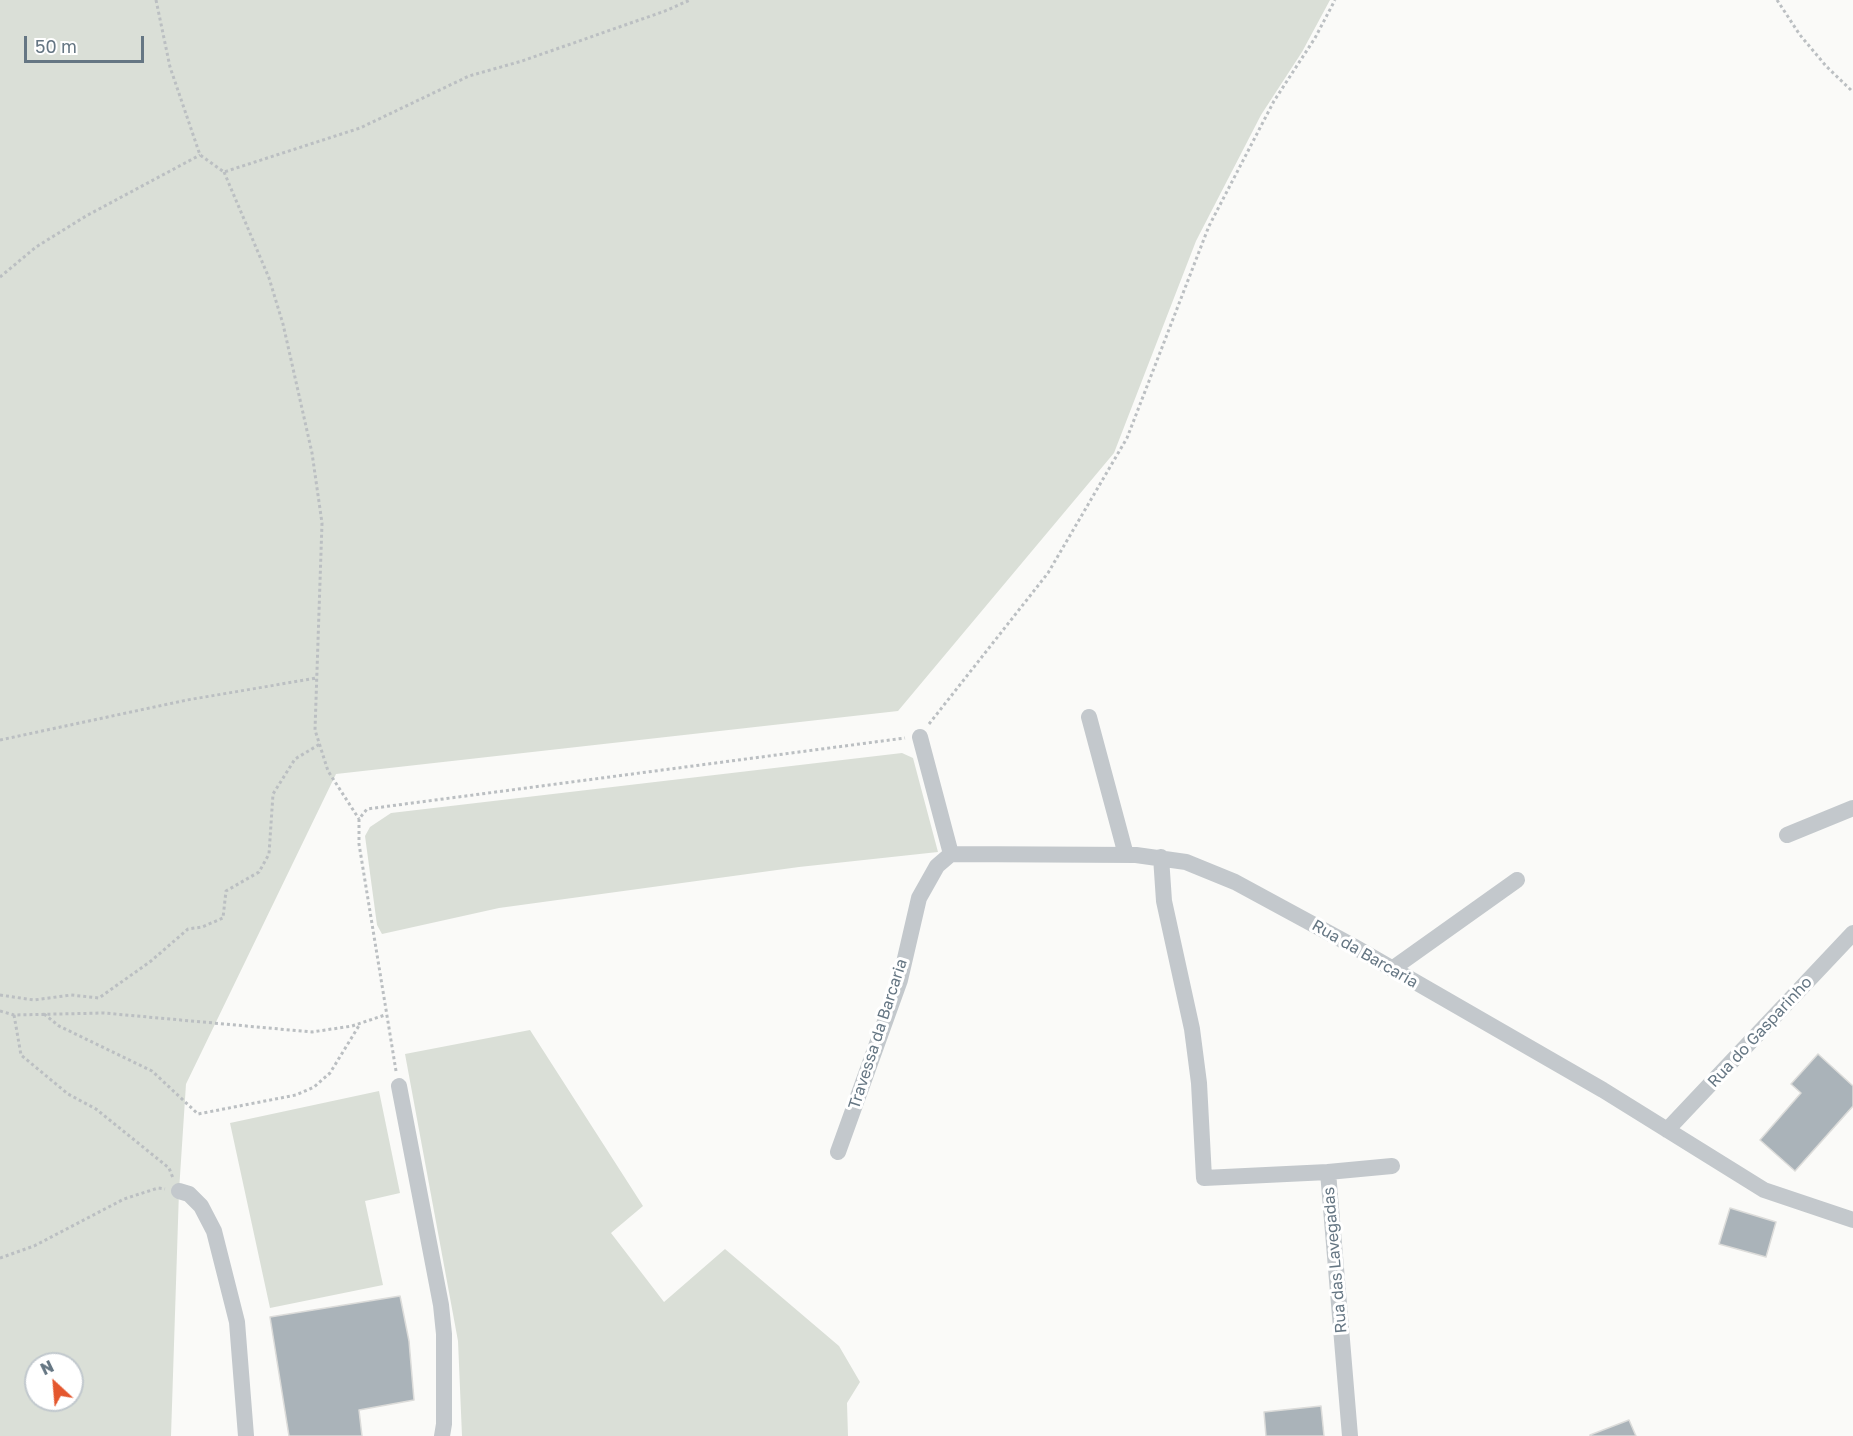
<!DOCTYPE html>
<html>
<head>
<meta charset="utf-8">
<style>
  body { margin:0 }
  #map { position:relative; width:1853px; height:1436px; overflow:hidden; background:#fafaf8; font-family:"Golos Text",sans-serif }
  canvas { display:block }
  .north { position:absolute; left:24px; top:1352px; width:60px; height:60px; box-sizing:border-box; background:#fff; border:2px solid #c1c8cd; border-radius:50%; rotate:334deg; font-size:16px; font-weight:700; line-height:24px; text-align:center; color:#657683 }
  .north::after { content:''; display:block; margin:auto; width:21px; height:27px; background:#e4572e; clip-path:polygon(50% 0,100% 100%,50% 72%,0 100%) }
  .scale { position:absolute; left:24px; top:36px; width:120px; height:27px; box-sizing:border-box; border:3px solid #657683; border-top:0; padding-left:8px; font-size:18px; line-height:21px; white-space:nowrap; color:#657683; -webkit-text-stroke:4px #fff; paint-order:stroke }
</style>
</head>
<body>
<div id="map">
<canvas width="1853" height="1436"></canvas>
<div class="north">N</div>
<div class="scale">50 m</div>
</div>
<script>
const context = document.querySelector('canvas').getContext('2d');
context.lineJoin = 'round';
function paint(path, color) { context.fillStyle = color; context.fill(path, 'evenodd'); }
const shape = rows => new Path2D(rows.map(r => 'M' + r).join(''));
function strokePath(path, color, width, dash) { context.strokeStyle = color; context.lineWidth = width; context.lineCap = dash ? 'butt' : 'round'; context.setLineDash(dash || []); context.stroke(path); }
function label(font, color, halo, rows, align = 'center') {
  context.font = font + ' "Golos Text",sans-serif'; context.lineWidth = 6; context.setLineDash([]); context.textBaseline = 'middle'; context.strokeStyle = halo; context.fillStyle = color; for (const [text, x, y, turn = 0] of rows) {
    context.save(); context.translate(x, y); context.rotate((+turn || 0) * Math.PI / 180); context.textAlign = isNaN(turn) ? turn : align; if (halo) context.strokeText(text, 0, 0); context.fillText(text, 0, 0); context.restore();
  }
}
paint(shape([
  [0,0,1330,0,1302,52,1261,115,1196,241,1114,453,898,711,336,774,186,1084,179,1191,171,1436,0,1436],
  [36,1364,72,1364,72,1400,36,1400],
  [902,753,913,758,938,852,799,867,499,908,382,934,377,925,365,836,370,827,391,813],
  [530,1030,643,1206,611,1233,664,1302,725,1249,839,1346,860,1382,847,1403,848,1436,462,1436,458,1341,405,1054],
  [379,1091,400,1193,365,1201,383,1285,270,1308,230,1123]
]), '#dadfd7');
const building = shape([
  [1818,1054,1853,1086,1853,1106,1795,1171,1760,1140,1801,1093,1791,1084,1818,1054],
  [1730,1208,1776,1222,1766,1257,1719,1244,1730,1208],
  [400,1296,409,1341,414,1400,359,1410,362,1436,289,1436,270,1317,400,1296],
  [1321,1406,1324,1436,1266,1436,1264,1412,1321,1406],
  [1629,1420,1636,1436,1590,1436,1590,1435,1629,1420]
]);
paint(building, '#aab3b9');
strokePath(building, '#dcdcda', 1.5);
strokePath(shape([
  [156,0,170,67,200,155,224,172,360,128,469,76,522,61,665,11,690,0],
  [1777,0,1800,35,1826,66,1853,92],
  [224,172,269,278,283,324,312,453,322,523,315,730,328,771,359,819],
  [0,277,36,247,86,216,200,155],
  [929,724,1048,573,1127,438,1209,226,1274,101,1315,38,1335,0],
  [0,740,187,700,317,678],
  [0,995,34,1000,71,995,99,998,151,961,188,929,202,927,223,918,226,891,259,872,269,854,273,794,295,759,320,744],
  [0,1011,14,1015,104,1013,312,1032,352,1026,385,1015],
  [44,1014,59,1026,152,1071,198,1114,296,1095,314,1087,330,1073,360,1024],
  [14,1015,21,1055,68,1094,96,1109,169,1168,173,1178],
  [396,1071,359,844,359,819,367,809,905,738],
  [0,1258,34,1246,124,1199,158,1188,165,1189]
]), '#bbbfc2', 3, [3, 3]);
strokePath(shape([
  [1089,717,1126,855],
  [920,737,951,854],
  [1787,835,1853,808],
  [951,854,1136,855,1186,862,1235,882,1353,946,1603,1090,1764,1190,1853,1220],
  [1161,857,1164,901,1192,1029,1199,1083,1204,1178,1328,1172,1350,1436],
  [1392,969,1517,880],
  [399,1086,441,1305,444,1334,444,1424,442,1436],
  [1667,1130,1853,933],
  [838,1152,900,980,919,898,937,866,951,854],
  [1328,1172,1392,1166],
  [179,1191,189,1194,201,1206,214,1231,237,1322,246,1436]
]), '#c3c8cc', 16);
label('16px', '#657683', '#fff', [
  ["Rua da Barcaria",1365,954,30],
  ["Rua do Gasparinho",1760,1032,-47],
  ["Travessa da Barcaria",878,1034,-72],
  ["Rua das Lavegadas",1335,1260,-95]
]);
</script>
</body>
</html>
